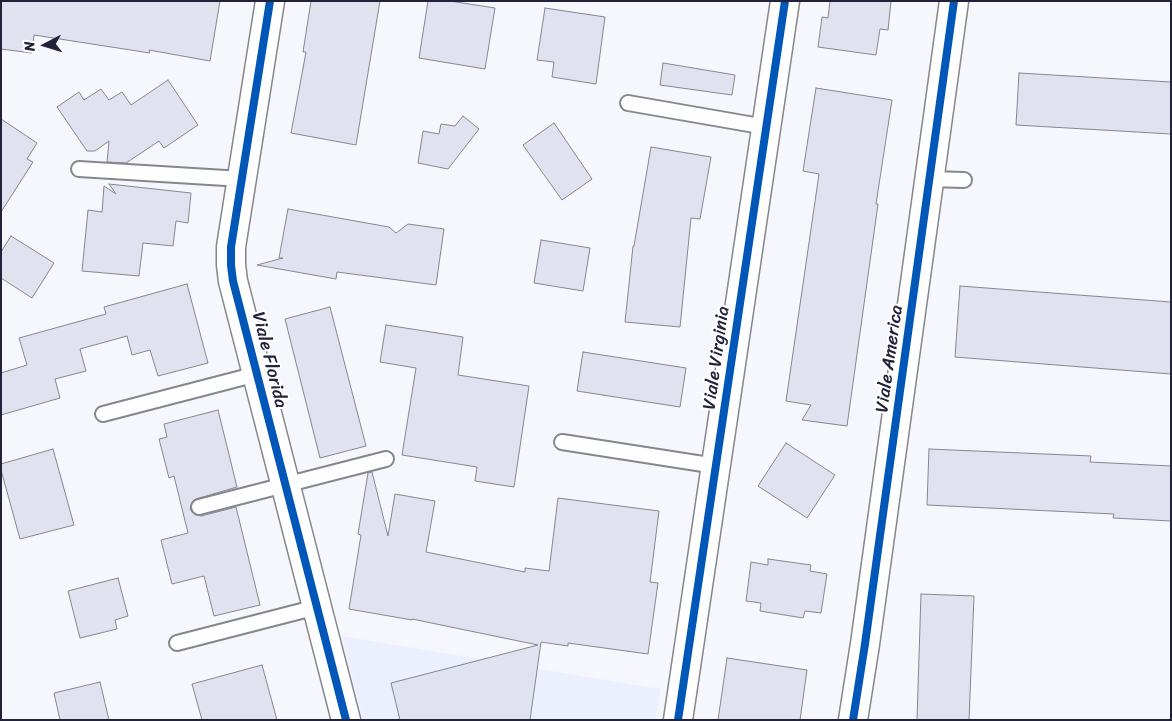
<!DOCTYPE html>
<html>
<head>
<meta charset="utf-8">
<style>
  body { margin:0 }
  #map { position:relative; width:1172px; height:721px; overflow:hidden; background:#f6f7fc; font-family:Sriracha,sans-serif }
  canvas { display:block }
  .frame { position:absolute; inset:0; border:2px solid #22223b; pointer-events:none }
  .north { position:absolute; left:20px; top:20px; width:50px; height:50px; -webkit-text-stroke:4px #fff; paint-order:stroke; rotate:265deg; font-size:14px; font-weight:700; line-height:20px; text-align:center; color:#22223b }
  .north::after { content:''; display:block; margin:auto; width:18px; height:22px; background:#22223b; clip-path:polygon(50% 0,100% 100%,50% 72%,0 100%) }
</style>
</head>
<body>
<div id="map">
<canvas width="1172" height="721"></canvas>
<div class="frame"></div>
<div class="north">N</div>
</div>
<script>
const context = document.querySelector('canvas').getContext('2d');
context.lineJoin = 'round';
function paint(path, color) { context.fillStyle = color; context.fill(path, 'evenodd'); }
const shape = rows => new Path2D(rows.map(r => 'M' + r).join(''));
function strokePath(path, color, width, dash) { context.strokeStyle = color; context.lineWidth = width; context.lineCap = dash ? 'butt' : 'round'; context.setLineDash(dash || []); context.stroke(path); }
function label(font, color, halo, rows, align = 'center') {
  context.font = font + ' Sriracha,sans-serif'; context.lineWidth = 4; context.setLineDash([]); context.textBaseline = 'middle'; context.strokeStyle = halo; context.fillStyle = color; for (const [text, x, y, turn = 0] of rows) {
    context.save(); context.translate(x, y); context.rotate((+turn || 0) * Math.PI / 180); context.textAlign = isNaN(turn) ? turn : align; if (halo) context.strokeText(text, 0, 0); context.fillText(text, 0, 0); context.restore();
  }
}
paint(shape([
  [342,636,660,689,656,720,363,720]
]), '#eceffe');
const building = shape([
  [1,1,220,1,210,61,149,50,150,53,34,35,32,53,1,49,1,1],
  [311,1,380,1,356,145,291,133,306,52,303,52,311,1],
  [428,1,450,1,495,8,485,69,419,58,428,1],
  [830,1,891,1,888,30,880,29,876,55,818,47,822,17,828,18,830,1],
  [545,8,605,17,596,84,552,77,554,62,537,60,545,8],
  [663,63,735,75,732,95,660,85,663,63],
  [1019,73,1171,82,1171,134,1016,125,1019,73],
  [168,80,198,125,164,148,159,141,126,163,107,162,109,141,95,151,87,151,57,107,79,92,84,100,101,89,109,100,122,92,131,105,168,80],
  [816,88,892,100,876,204,878,204,847,426,802,420,811,405,786,401,819,174,803,171,816,88],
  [463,116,479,129,448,169,418,163,423,131,439,134,441,124,455,126,463,116],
  [1,119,37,143,27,159,33,162,1,212,1,119],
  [554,123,592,179,562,200,523,145,554,123],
  [651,147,711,157,700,219,691,218,680,327,625,322,633,246,634,246,651,147],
  [109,184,191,193,188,223,176,221,173,246,143,243,139,276,82,271,88,210,102,212,104,186,116,194,109,184],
  [288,209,389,227,396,233,408,224,444,229,436,285,337,272,336,279,257,265,283,258,279,258,288,209],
  [11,236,54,263,32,298,1,278,1,252,11,236],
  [541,240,590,248,583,291,534,283,541,240],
  [187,284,208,363,158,376,150,350,132,355,127,336,80,349,86,371,55,379,60,398,1,415,1,373,27,365,19,338,106,314,104,307,187,284],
  [960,286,1171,302,1171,374,955,357,960,286],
  [330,307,366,446,320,458,285,319,330,307],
  [386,325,463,337,458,375,529,386,514,487,475,481,477,467,402,455,416,368,380,362,386,325],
  [583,352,686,368,680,407,577,391,583,352],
  [218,410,237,487,196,499,193,501,190,509,193,513,201,516,236,507,260,605,214,616,204,576,172,584,161,540,188,533,174,476,169,478,159,439,167,437,164,424,218,410],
  [786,443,835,475,807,518,758,486,786,443],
  [53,449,74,525,20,539,1,470,1,464,53,449],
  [929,449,1091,456,1090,462,1171,466,1171,521,1113,518,1114,514,927,505,929,449],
  [372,472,388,536,395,494,435,501,426,552,525,572,525,568,549,571,558,498,659,511,650,582,658,583,648,654,568,643,568,646,541,642,530,720,400,720,391,683,538,645,412,619,412,620,349,609,361,535,358,534,368,473,372,472],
  [768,559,811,565,810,571,827,574,821,613,805,611,803,618,760,611,761,603,746,601,751,562,768,565,768,559],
  [118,578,128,616,115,620,117,629,80,638,68,591,118,578],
  [921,594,974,596,969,720,917,720,921,594],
  [727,658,807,670,800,720,718,720,727,658],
  [262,665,277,720,202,720,192,684,262,665],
  [100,682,109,720,60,720,54,693,100,682]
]);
paint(building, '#e0e2ef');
strokePath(building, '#86868d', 1);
const service = shape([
  [628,103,766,127],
  [79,169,242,179],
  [929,179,964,180],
  [103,414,257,374],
  [562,442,716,466],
  [199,507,386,459],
  [177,643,317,607]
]);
const minor = shape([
  [270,1,231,247,231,265,233,281,346,720],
  [678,720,785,1],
  [853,720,865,644,954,1]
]);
strokePath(service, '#86868d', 18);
strokePath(minor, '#86868d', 31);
strokePath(service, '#fefeff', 14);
strokePath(minor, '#fefeff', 28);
strokePath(shape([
  [270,1,231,247,231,265,233,281,346,720],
  [678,720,785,1],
  [853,720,865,644,954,1]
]), '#0057b8', 8);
label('18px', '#22223b', '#fff', [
  ["Viale Virginia",717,358,-82],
  ["Viale America",890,359,-82],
  ["Viale Florida",269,360,76]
]);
</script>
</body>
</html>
